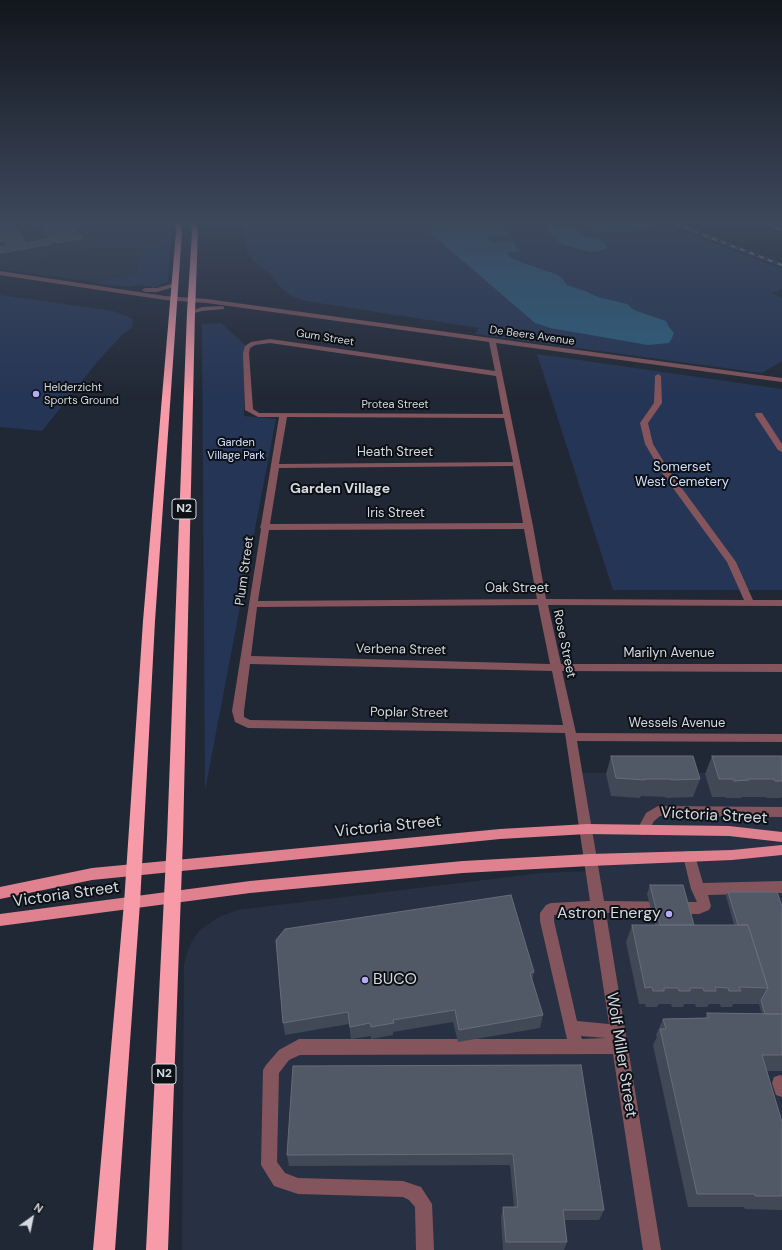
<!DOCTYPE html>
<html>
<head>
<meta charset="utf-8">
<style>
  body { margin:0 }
  #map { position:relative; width:782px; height:1250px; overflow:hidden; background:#212835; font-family:"DM Sans",sans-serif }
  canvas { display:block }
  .north { position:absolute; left:12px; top:1198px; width:40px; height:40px; -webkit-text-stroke:3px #0d1116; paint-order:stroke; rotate:33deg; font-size:11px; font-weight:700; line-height:16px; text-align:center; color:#d5dae2 }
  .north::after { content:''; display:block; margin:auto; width:14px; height:18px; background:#d5dae2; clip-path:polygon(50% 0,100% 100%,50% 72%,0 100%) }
</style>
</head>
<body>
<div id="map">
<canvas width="782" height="1250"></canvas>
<div class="north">N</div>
</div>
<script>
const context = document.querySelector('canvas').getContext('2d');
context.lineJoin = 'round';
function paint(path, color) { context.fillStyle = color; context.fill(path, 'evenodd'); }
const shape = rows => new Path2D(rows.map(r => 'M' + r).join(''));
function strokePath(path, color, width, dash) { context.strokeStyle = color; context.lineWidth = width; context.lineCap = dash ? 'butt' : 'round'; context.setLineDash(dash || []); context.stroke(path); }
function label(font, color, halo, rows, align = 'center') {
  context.font = font + ' "DM Sans",sans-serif'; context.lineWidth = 4; context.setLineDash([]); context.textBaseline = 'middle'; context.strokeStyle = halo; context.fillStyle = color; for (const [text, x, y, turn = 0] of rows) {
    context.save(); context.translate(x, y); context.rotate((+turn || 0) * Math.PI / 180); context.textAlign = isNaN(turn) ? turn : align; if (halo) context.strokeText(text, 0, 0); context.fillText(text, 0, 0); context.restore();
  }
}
paint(shape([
  [0,223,155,223,152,249,140,253,137,273,94,282,0,269],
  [578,773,782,773,782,1250,182,1250,184,965,187,953,192,941,200,930,217,918,237,910,542,873,594,871]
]), '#283143');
paint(shape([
  [155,223,168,223,171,231,168,281,152,289,152,287,138,285,130,287,93,283,137,273,140,253,152,249],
  [246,223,661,223,782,269,782,289,772,293,782,298,782,361,762,373,475,334,479,328,306,301,292,296,279,286,268,272,259,266,248,255,245,239],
  [0,295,113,311,133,319,132,328,123,334,98,361,42,431,0,427],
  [221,323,245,345,244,416,276,419,205,790,202,324],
  [537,354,782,389,782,590,613,590]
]), '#253555');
paint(shape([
  [443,223,501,223,503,225,498,229,505,231,510,234,509,236,489,235,486,238,493,243,509,240,513,242,516,247,521,251,517,252,507,253,510,257,526,264,556,274,562,278,567,285,585,291,598,297,627,304,634,310,666,321,669,327,674,333,672,338,669,343,648,345,550,328,535,323,428,231,437,224],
  [553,227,564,227,573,229,586,237,598,239,605,243,607,248,599,251,591,252,563,245,557,241,548,230]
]), '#2b6182');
strokePath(shape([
  [577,222,605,230,618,231,661,222],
  [502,224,518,222]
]), '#2b6182', 2.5);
paint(shape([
  [758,222,766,222,782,228,782,232,758,222],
  [0,271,165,296,207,299,782,378,782,382,496,343,533,526,546,599,744,600,727,562,662,473,645,444,640,423,654,403,655,376,658,374,661,376,662,403,648,423,653,444,670,472,736,562,753,600,782,600,782,606,548,605,561,664,782,664,782,672,562,671,576,733,782,734,782,742,577,741,604,901,697,902,691,889,683,856,684,852,689,851,694,852,695,856,703,883,782,881,782,893,708,895,711,906,709,910,699,914,606,913,661,1250,643,1250,613,1054,300,1055,289,1060,279,1073,277,1162,285,1173,298,1178,403,1181,421,1187,432,1204,434,1250,416,1250,415,1207,409,1200,403,1197,298,1194,274,1186,261,1165,263,1070,266,1065,279,1050,299,1039,567,1039,540,921,540,913,546,905,551,903,590,901,565,733,248,728,235,722,232,711,261,529,260,527,261,525,279,417,258,417,245,410,243,353,245,346,251,342,270,339,495,371,489,342,207,303,165,300,0,275,0,271],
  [270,343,496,376,503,414,259,413,253,409,249,353,250,348,255,345,270,343],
  [287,417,504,418,513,462,279,464,287,417],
  [513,466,523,523,270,524,279,468,513,466],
  [524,529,537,599,258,601,269,530,524,529],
  [538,605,550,664,251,656,257,607,538,605],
  [250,664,552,671,563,725,250,720,244,717,244,711,250,664],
  [592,913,609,1024,577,1021,554,921,554,915,592,913],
  [581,1036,606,1038,582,1039,581,1036],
  [175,283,177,284,177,286,157,292,145,292,142,290,145,288,157,288,175,283],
  [222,306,224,307,224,309,202,311,191,314,188,312,202,307,222,306],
  [756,413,762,413,782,444,782,452,778,450,755,415,756,413],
  [658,806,782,807,782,817,660,816,654,821,647,834,643,835,639,834,637,830,646,813,658,806],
  [780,1075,782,1076,782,1097,776,1095,772,1083,774,1077,780,1075]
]), '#84555c');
paint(shape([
  [587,824,729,826,782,832,782,842,729,836,587,834,500,839,92,880,0,899,0,887,92,868,500,829,587,824],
  [782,845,782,855,732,860,590,866,463,873,250,893,0,926,0,914,250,881,463,861,590,854,732,850,782,845]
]), '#e08190');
paint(shape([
  [174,222,180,222,182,232,155,621,140,903,115,1250,93,1250,124,903,143,621,176,232,174,222],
  [190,222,196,222,198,231,195,312,183,838,168,1250,146,1250,167,838,187,312,192,231,190,222]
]), '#f79ba8');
const rail = shape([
  [670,222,782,265]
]);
strokePath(rail, '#808690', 2.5);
strokePath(rail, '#0d1116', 1.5, [5]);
paint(shape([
  [0,222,69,222,85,248,59,253,58,251,54,252,55,254,0,264],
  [40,228,48,239,26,243,19,232],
  [611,756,700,779,693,797,666,798,665,797,641,796,640,798,611,796,606,774],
  [712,756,782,756,782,797,781,798,767,798,766,797,742,797,741,798,726,798,726,797,712,797,705,774],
  [650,885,694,925,734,925,726,896,728,892,782,906,782,1071,767,1071,782,1122,782,1210,745,1209,744,1207,688,1207,653,1045,657,1037,656,1035,663,1019,705,1018,707,1013,762,1014,759,1004,733,1004,732,1007,721,1007,720,1004,709,1004,707,1007,696,1007,695,1004,684,1004,683,1007,672,1007,671,1004,659,1004,657,1007,646,1007,645,1004,639,1004,626,942,632,925,655,925,647,894],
  [534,972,532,981,543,1015,540,1028,458,1042,453,1022,393,1032,393,1035,371,1039,371,1036,351,1039,349,1024,285,1035,283,1023],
  [581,1065,604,1210,599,1220,565,1220,567,1242,564,1250,503,1250,501,1217,503,1207,514,1207,510,1165,289,1166,287,1155]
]), '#424956');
paint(shape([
  [14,222,38,222,40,228,15,233,12,223],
  [83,238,85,248,59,253,57,243],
  [4,241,7,251,0,252,0,242],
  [55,241,58,251,54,252,55,254,0,264,0,253]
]), '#2e3543');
const building = shape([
  [0,222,14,222,12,223,26,243,53,238,45,229,55,227,44,228,40,222,69,222,83,238,57,243,55,241,50,242,52,244,0,253,0,247,7,246,4,241,0,242,0,222],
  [611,756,693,756,700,779,671,780,671,779,645,779,645,780,616,778,611,756],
  [712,756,782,756,782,781,775,781,774,779,748,779,749,780,734,781,733,779,719,779,712,756],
  [650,885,683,885,694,925,660,925,650,885],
  [728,892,777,892,782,906,782,1014,765,1014,761,1000,768,988,748,925,738,925,728,892],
  [511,895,534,972,530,973,543,1015,459,1030,455,1010,393,1020,394,1023,371,1027,370,1023,350,1027,348,1012,283,1023,276,940,285,929,511,895],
  [632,925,748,925,768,988,739,987,741,991,729,991,728,988,715,987,716,991,704,991,703,988,690,988,690,991,679,991,678,988,664,988,664,991,653,991,652,987,645,988,632,925],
  [707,1013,782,1014,782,1055,762,1055,782,1122,782,1196,755,1196,755,1194,697,1194,660,1029,666,1029,663,1019,709,1018,707,1013],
  [581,1065,604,1210,563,1210,567,1242,506,1242,503,1207,518,1207,513,1154,287,1155,293,1066,581,1065]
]);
paint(building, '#525966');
strokePath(building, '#666d79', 1);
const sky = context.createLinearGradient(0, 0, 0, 398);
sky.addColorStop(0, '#12161d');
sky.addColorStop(0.56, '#3d485c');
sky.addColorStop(1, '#3d485c00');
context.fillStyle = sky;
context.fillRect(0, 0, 782, 398);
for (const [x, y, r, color] of [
  [36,394,4,"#b6abf8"],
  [669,914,4,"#b6abf8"],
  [365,980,4,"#b6abf8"]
]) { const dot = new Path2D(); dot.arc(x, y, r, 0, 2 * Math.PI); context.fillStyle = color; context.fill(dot); strokePath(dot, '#0d1116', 1.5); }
label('11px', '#d5dae2', '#0d1116', [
  ["De Beers Avenue",532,336,8],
  ["Gum Street",325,338,9],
  ["Protea Street",395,405]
]);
label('11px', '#d5dae2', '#0d1116', [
  ["Helderzicht",44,388],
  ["Sports Ground",44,401]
], 'left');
label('11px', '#d1e0fe', '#0d1116', [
  ["Garden",236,443],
  ["Village Park",236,456]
]);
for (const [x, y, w] of [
  [184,509,24],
  [164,1074,24]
]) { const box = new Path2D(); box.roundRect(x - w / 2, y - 10, w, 20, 3); context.fillStyle = '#0d1116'; context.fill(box); strokePath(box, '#d5dae2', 1); }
label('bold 12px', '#d5dae2', null, [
  ["N2",184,509],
  ["N2",164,1074]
]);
label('13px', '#d5dae2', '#0d1116', [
  ["Heath Street",395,453],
  ["Iris Street",396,514],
  ["Plum Street",245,571,-82],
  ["Oak Street",517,589],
  ["Rose Street",564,644,78],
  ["Verbena Street",401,650,1],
  ["Marilyn Avenue",669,654],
  ["Poplar Street",409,713,1],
  ["Wessels Avenue",677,724]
]);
label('13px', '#d1e0fe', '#0d1116', [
  ["Somerset",682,468],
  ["West Cemetery",682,483]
]);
label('bold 14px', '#d5dae2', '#0d1116', [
  ["Garden Village",340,489]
]);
label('16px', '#d5dae2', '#0d1116', [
  ["Victoria Street",714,816,3],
  ["Victoria Street",388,827,-6],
  ["Victoria Street",66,895,-8],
  ["Wolf Miller Street",621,1055,81]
]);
label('16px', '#d5dae2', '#0d1116', [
  ["Astron Energy",661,914],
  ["BUCO",373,980,"left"]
], 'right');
</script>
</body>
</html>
